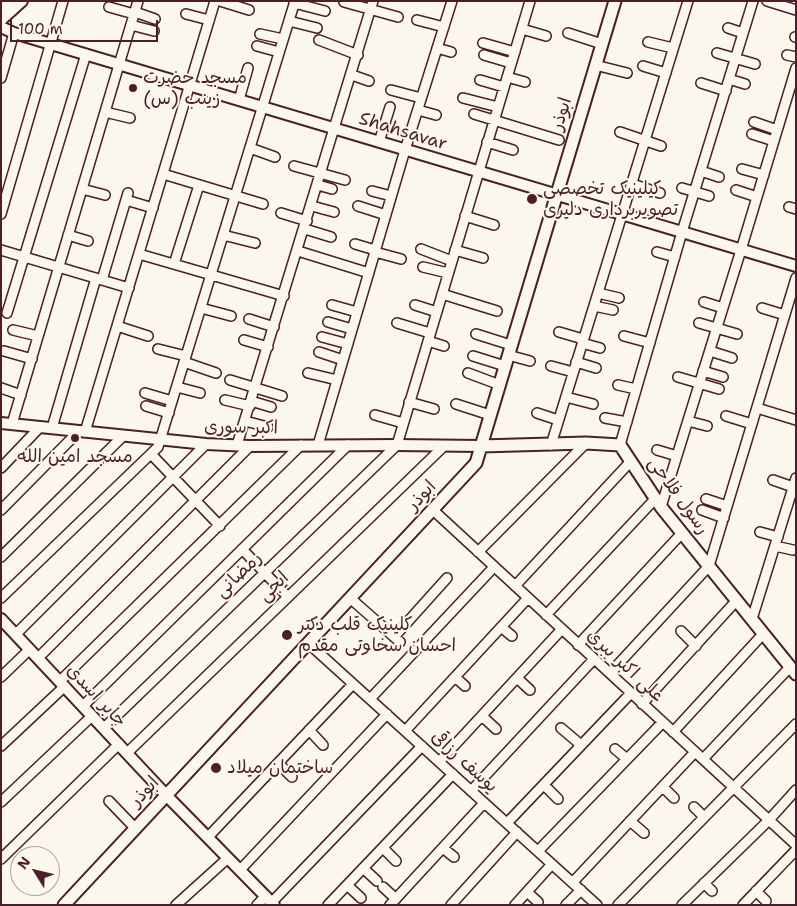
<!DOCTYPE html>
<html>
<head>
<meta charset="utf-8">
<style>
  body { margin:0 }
  #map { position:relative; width:797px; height:906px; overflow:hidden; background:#fbf7ec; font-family:"Shantell Sans",sans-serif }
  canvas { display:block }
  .frame { position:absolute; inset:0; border:2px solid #4a1f2b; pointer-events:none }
  .north { position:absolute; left:10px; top:846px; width:50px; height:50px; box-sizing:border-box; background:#fbf7ec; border:1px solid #b4a19f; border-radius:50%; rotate:306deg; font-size:14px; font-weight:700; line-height:20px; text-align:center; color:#4a1f2b }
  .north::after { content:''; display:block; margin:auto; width:18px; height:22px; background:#4a1f2b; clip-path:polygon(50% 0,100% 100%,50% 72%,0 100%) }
  .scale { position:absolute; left:10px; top:20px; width:148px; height:22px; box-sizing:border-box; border:2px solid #4a1f2b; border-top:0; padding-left:6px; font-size:15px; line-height:18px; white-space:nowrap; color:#4a1f2b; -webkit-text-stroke:4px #fbf7ec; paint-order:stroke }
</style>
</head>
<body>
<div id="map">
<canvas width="797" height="906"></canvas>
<div class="frame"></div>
<div class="north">N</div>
<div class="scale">100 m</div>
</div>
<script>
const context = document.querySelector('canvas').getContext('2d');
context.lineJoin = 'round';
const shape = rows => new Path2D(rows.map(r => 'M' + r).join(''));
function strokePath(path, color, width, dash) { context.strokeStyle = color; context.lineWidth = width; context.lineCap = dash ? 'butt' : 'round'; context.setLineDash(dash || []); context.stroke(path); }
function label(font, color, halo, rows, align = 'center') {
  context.font = font + ' "Shantell Sans","Playpen Sans Arabic",sans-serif'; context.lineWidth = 4; context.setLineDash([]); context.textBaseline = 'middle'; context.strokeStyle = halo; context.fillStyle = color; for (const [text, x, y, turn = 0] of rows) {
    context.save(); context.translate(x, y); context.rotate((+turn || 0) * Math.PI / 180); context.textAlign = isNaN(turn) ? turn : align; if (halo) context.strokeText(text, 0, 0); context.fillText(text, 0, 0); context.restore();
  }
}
const minor = shape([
  [220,1,249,10],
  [767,1,796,10],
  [344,2,398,17],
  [294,3,325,11],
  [109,7,134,14],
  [135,12,155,19],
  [186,14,209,20],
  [417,20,444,27],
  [289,21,317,28],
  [131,25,154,31],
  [728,28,743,33],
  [522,29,546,36],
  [568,33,602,44],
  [260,34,283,39],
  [795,37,796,37],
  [319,40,358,55],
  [648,42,673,48],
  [483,43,515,52],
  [257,46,279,52],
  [437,48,451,52],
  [717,53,755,64],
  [484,55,511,63],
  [787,55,796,57],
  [595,65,627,73],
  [643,66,666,73],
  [352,75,369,81],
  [507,77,525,82],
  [1,78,14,33],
  [729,79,745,84],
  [480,80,504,87],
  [701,83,726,91],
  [391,90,421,98],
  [463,98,498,107],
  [239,100,248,68],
  [418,110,436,115],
  [105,112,130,118],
  [474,114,559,140],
  [754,122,777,130],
  [620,132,661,146],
  [752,134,774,141],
  [379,142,390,107],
  [487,142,513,150],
  [250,148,275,157],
  [294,166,345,180],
  [742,169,764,175],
  [701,171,719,177],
  [163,174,263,204],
  [632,184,660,193],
  [318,185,332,189],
  [682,188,709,196],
  [82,189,105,195],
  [736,190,757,197],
  [372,191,391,196],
  [126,200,153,208],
  [312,206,334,212],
  [358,206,386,215],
  [789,207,796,209],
  [281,213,307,221],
  [1,214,63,1],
  [465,216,494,225],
  [305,229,331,237],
  [68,235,88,241],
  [223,235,255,243],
  [355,244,375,250],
  [421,249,452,261],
  [1,250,129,288],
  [455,250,483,258],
  [298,251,369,273],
  [375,252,401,259],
  [657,252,675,257],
  [139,254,284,296],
  [174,264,199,185],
  [423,267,448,273],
  [102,280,128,193],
  [598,293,619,298],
  [442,294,497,311],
  [704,302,723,308],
  [332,305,357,312],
  [415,305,437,312],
  [594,306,613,310],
  [201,308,231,316],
  [762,308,785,315],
  [7,313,86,54],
  [249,319,274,327],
  [328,322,352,329],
  [397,323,430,333],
  [699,323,737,334],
  [117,326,148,336],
  [13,330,38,336],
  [559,332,583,339],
  [476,334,511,345],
  [624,336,650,343],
  [322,337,348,344],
  [244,340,268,347],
  [428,341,444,346],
  [582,343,600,348],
  [158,349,186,356],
  [4,351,32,359],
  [710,351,732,358],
  [319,352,343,360],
  [508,355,530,361],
  [473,356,505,366],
  [184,362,216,373],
  [576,362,596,368],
  [551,366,573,372],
  [703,371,723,377],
  [308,373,337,380],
  [468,373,500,385],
  [678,377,719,389],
  [230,380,282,396],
  [618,385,636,389],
  [177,387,200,393],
  [1,388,21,395],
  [145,393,172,401],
  [566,397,593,404],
  [225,400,250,406],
  [251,401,271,407],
  [409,402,434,409],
  [456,404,490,415],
  [146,406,169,413],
  [757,408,796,420],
  [537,413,558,420],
  [375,415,403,423],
  [726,416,752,424],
  [605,418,627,422],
  [245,421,268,427],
  [688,421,707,426],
  [12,424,138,1],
  [52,428,96,278],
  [85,432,215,1],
  [237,445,373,1],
  [318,445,405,150,452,1],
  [551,445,688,1],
  [620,445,682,232,753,1],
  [657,450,677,456],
  [151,454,220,526],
  [1,468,40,427],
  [773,480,793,487],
  [706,499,727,506],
  [661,507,741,250,796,68],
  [1,510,79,431],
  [433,510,796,845],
  [702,510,724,518],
  [760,532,778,537],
  [775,546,793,550],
  [242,549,288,597],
  [478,552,586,443],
  [1,557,123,436],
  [515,586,631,461],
  [1,598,158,447,295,1],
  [350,598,400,642],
  [546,615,655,499],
  [752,619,796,478],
  [501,627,512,636],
  [681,631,696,646],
  [16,634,206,444],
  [394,637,447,578],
  [308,643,597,905],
  [578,645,682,533],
  [38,658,250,446],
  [610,673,709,566,796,278],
  [1,677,30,649],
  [455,677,465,686],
  [517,678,530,690],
  [60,681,301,445],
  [370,699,494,567],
  [642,704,737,600],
  [83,706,348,445],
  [482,716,496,729],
  [104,728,397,445,530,1],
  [561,728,581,745],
  [309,730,323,745],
  [405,731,528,598],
  [673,732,763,634],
  [1,746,65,686],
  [615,749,627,759],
  [127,753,444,446],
  [703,759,790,667],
  [439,762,562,629],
  [278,763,292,777],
  [544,785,558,799],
  [663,787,674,798],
  [471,791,594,659],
  [109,801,135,828],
  [1,802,92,716],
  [694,807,704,817],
  [630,821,644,833],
  [507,823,631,693],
  [208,837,353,684],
  [383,848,396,861],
  [443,848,454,857],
  [538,851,663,722],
  [1,859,119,744],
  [363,868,377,881],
  [240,870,387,714],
  [573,882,695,752],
  [704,883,712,891],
  [347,885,361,898],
  [383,887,396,899],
  [756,891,766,901],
  [527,892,538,902],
  [272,902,422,746],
  [176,905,228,858],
  [257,905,266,896],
  [328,905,453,774],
  [390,905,484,803],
  [451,905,517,832],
  [515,905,552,864],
  [566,905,581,890],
  [618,905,796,724],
  [682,905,769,820,796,790],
  [743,905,796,850]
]);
const tertiary = shape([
  [1,8,16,1],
  [1,20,22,1],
  [1,27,14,33,796,266],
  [1,423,206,444,250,446,397,445,481,446],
  [1,619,166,795,274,905]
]);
const secondary = shape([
  [481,446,586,443,620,445,661,507,796,674],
  [64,905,476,463,615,1]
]);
strokePath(minor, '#4a1f2b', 12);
strokePath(tertiary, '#4a1f2b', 14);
strokePath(secondary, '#4a1f2b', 15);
strokePath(minor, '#fbf7ec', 9);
strokePath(tertiary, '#fbf7ec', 10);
strokePath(secondary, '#fbf7ec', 11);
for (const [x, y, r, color] of [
  [133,88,5,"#4a1f2b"],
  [532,199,6,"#4a1f2b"],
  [75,438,5,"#4a1f2b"],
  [287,635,6,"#4a1f2b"],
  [216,768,6,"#4a1f2b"]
]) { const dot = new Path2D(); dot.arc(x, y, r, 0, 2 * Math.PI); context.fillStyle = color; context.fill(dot); strokePath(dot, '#fbf7ec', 2); }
label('18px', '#4a1f2b', '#fbf7ec', [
  ["مسجد حضرت",143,78],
  ["زینب (س)",143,99],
  ["کیلینیک تخصصی",543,189],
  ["تصویربرداری دلیری",543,210],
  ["مسجد امین الله",75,457,"center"],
  ["کلینیک قلب دکتر",298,625],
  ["احسان سخاوتی مقدم",298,646],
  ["ساختمان میلاد",227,768]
], 'left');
label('18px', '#4a1f2b', '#fbf7ec', [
  ["ابوذر",562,114,-73],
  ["Shahsavar",403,132,17],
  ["اکبر سوری",241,428,1],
  ["ابوذر",422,496,-47],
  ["رسول فلاحی",678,496,54],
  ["رمضانی",239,575,-44],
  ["ایجی",274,587,-44],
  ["علی اکبر ببری",625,666,43],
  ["جابر اسدی",96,696,47],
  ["یوسف رزاقی",464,762,42],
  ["ابوذر",145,792,-47]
]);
</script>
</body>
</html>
